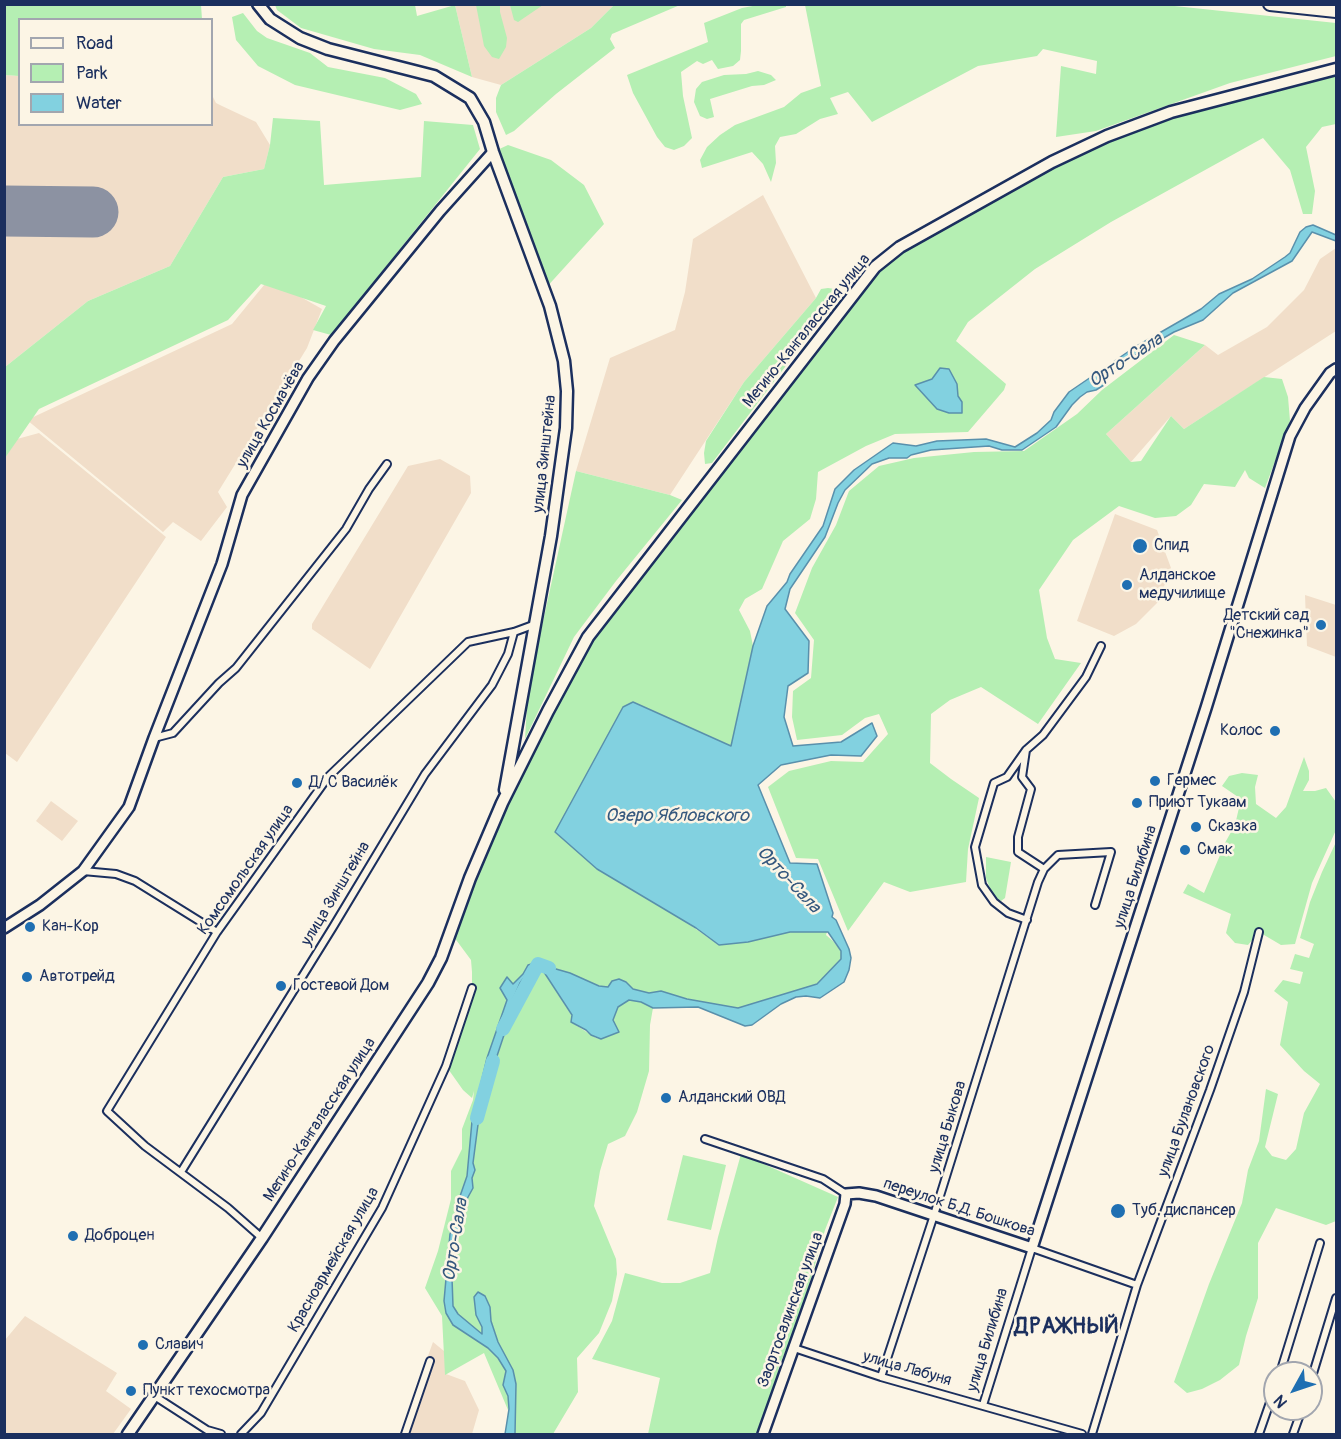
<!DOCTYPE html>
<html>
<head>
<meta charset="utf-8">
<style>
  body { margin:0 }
  #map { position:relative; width:1341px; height:1439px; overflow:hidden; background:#fcf5e5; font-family:Pangolin,sans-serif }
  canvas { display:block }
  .frame { position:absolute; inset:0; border:6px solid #1b2f5e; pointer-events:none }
  .legend { position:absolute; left:18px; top:18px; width:195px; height:108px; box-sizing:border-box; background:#fcf5e5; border:2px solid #a2a6af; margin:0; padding:8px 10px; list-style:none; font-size:18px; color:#1b2f5e }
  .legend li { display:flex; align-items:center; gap:12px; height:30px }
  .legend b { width:30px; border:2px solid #a2a6af }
  .north { position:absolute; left:1263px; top:1361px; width:60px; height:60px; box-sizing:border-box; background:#fcf5e5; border:2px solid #a2a6af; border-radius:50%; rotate:230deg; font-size:16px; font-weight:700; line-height:24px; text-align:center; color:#1b2f5e }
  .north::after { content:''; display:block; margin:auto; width:21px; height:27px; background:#1f6fb2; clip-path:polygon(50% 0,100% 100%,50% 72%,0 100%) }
</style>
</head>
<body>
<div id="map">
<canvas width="1341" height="1439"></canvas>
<div class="frame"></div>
<ul class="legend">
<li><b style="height:8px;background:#fcf5e5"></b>Road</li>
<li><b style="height:16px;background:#b5efb3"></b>Park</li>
<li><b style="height:16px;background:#82d1e0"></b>Water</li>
</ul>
<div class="north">N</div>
</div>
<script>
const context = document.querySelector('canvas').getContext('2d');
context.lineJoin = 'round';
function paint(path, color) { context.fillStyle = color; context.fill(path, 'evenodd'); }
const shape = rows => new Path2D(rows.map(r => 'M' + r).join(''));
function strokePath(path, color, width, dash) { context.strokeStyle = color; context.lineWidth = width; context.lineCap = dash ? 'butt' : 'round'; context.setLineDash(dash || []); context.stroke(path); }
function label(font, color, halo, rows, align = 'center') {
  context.font = font + ' Pangolin,sans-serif'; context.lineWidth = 5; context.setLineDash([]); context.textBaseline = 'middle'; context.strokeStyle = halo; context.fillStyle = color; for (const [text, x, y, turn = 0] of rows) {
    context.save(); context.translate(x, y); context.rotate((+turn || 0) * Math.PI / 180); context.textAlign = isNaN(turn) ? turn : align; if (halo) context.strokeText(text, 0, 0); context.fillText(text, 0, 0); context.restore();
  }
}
paint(shape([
  [455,5,614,5,591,28,501,85,472,77],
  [5,75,19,76,20,124,212,124,212,95,216,103,222,106,256,122,270,145,264,169,223,177,170,266,88,301,5,367],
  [763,195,816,298,744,382,670,495,576,471,610,358,675,330,685,292,693,239],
  [1336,248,1336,331,1184,429,1171,416,1131,462,1106,434,1205,345,1218,355,1267,327,1304,290,1320,259],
  [269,279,322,309,307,348,218,492,227,507,201,541,173,522,163,532,27,420,232,324],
  [39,433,166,537,17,762,5,753,5,458,17,439],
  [440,459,470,476,471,493,370,669,312,629,312,624,408,466],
  [1115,514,1157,530,1171,568,1158,602,1136,624,1114,636,1077,621],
  [1305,595,1336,605,1336,657,1307,646],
  [51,801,78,821,62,841,36,821],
  [25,1316,117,1373,106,1391,131,1409,113,1434,5,1434,5,1340],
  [433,1342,444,1351,446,1374,465,1381,479,1410,472,1434,400,1434]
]), '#f1dec9');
paint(shape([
  [87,5,201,5,202,19,20,20,19,76,5,75,5,6],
  [275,5,415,5,417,16,455,5,472,77,420,55,374,49,301,28,277,10],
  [476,5,500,5,500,12,507,38,506,47,499,59,492,57,484,46],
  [510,5,510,4,543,5,518,22,514,20],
  [614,5,680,5,612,34,610,39,615,48,556,94,514,131,506,135,496,112,496,98,501,85,591,28],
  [758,5,786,5,786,7,744,20,741,24,741,51,740,60,733,66,718,69,712,60,703,64,697,61,681,72,683,96,692,138,684,146,674,150,665,147,657,137,633,93,627,75,708,42,704,23,742,8],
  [1165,5,1336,23,1336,56,1230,83,1096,131,1056,137,1061,66,1096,74,1097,61,1043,49,1037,56,978,66,872,122,848,92,830,98,838,114,820,119,796,134,780,137,775,146,776,163,771,182,763,164,752,152,702,168,700,160,707,147,720,135,735,125,784,107,801,93,821,86,805,5],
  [243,13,257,31,267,38,310,53,328,67,385,78,416,94,422,104,400,110,295,85,258,66,236,40,232,17],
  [1336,69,1336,124,1322,127,1306,147,1315,191,1312,214,1303,214,1290,170,1263,138,1111,222,1035,269,968,322,956,341,1006,384,1004,390,968,432,895,434,866,446,818,472,816,499,810,519,783,541,762,589,745,599,739,610,750,631,753,646,731,746,633,702,623,708,556,832,719,945,790,932,827,932,826,935,833,941,841,951,841,959,817,984,738,1008,687,999,661,991,649,993,633,989,626,982,608,988,599,986,570,973,539,964,572,1016,571,1022,596,1038,601,1039,619,1032,613,1020,618,1007,629,1000,641,1002,653,1008,650,1025,649,1071,637,1112,625,1136,608,1144,600,1171,594,1206,616,1259,617,1274,612,1301,599,1333,577,1358,578,1392,553,1434,507,1434,508,1410,484,1353,445,1375,442,1316,425,1288,438,1251,451,1199,451,1171,462,1149,462,1129,473,1100,474,1091,472,1098,463,1090,446,1066,472,988,472,972,471,960,451,933,470,878,588,637,875,267,1052,162,1171,112],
  [932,379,957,384,958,396,937,409,916,385],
  [758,71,771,75,776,80,764,85,752,86,710,99,714,117,707,119,700,116,694,102,696,89,702,82,724,75,746,74],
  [273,118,320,121,324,185,421,177,424,121,473,125,480,149,331,335,313,330,326,306,261,284,228,320,39,409,5,458,5,367,88,301,170,266,223,177,264,169,270,145],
  [508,145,551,160,584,185,604,224,544,290,493,152],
  [828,288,835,289,833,296,820,321,712,463,705,464,704,453,706,441,744,382,816,298,821,289],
  [1174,335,1205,345,1106,434,1131,462,1141,461,1171,416,1184,429,1264,377,1282,379,1288,397,1290,421,1265,488,1249,478,1245,470,1235,487,1204,484,1191,505,1176,516,1155,518,1119,506,1073,540,1039,590,1047,638,1055,659,1081,663,1038,724,981,687,950,700,931,714,930,763,951,779,979,798,968,849,966,882,910,892,884,882,848,931,818,859,796,858,768,787,789,771,831,761,863,762,888,734,879,714,865,718,842,735,797,740,792,717,793,691,811,678,814,640,795,613,812,568,836,525,849,491,879,466,914,458,974,452,1024,451,1077,414,1102,390],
  [576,471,670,495,682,500,616,581,574,637,525,739,528,690],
  [1304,757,1309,771,1309,780,1303,791,1315,791,1326,788,1336,802,1336,830,1312,883,1295,944,1281,945,1259,932,1248,945,1235,943,1226,933,1231,914,1183,893,1188,884,1204,893,1226,841,1235,825,1241,799,1222,786,1229,776,1242,773,1258,775,1255,787,1256,804,1276,818,1286,807],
  [1336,842,1336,1221,1326,1225,1276,1208,1258,1243,1258,1298,1246,1336,1239,1365,1220,1380,1202,1389,1187,1393,1174,1382,1209,1284,1242,1203,1248,1170,1259,1141,1266,1089,1278,1094,1265,1147,1272,1156,1286,1160,1296,1149,1304,1113,1320,1084,1304,1071,1280,1045,1288,1002,1274,991,1283,980,1300,984,1303,972,1290,969,1295,954,1309,958,1314,944,1300,938,1310,902,1322,872],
  [986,857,1011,862,1005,898,1001,901,993,896,986,878],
  [741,1154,838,1197,825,1230,799,1320,779,1366,771,1412,762,1434,648,1434,660,1378,592,1359,612,1321,625,1273,662,1283,680,1283,710,1273,718,1237],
  [683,1155,726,1165,711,1230,667,1220]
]), '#b5efb3');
const water = shape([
  [1313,225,1336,235,1336,241,1312,232,1292,261,1233,293,1203,320,1174,332,1141,351,1111,373,1104,385,1096,390,1087,392,1080,397,1072,405,1056,427,1022,450,1002,450,989,446,931,450,911,455,907,458,889,458,872,464,845,490,838,503,825,537,790,589,785,609,809,641,808,673,788,686,784,717,793,746,841,742,872,723,877,736,861,756,831,755,781,765,758,785,790,863,817,864,833,913,832,917,836,920,849,949,851,958,849,970,844,982,820,998,806,996,796,997,781,1004,752,1025,745,1026,698,1007,653,1008,641,1002,629,1000,618,1007,613,1020,619,1032,601,1039,591,1035,586,1030,571,1022,572,1015,542,969,530,970,520,983,511,1004,510,1017,492,1071,482,1094,473,1163,475,1170,472,1178,473,1188,467,1199,456,1241,452,1278,453,1306,458,1314,482,1334,482,1327,476,1315,474,1297,478,1292,485,1296,490,1307,491,1321,498,1342,513,1370,516,1384,515,1434,505,1434,509,1409,508,1396,503,1385,506,1371,498,1358,488,1348,453,1325,446,1313,444,1301,450,1234,455,1224,458,1202,467,1176,472,1121,487,1058,507,1000,500,988,507,977,513,984,523,974,528,965,535,963,570,973,599,986,608,987,612,981,619,979,626,982,633,989,649,993,661,991,687,999,738,1008,817,984,841,959,841,951,828,932,790,932,748,942,719,945,696,928,597,869,555,832,623,707,633,702,731,746,753,646,767,606,787,582,790,574,823,526,835,489,854,470,893,443,916,446,937,441,986,439,1015,447,1037,433,1051,420,1054,412,1069,392,1135,347,1201,309,1219,294,1252,279,1285,257,1290,253,1300,232,1306,227,1313,225],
  [940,368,949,369,957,384,958,396,962,402,962,413,949,413,937,409,915,385,932,379,940,368]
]);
paint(water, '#82d1e0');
strokePath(water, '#5990ac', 1.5);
strokePath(shape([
  [503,1029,538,964,549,968],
  [477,1118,493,1061]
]), '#82d1e0', 14);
strokePath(shape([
  [4,211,93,212]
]), '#8c92a2', 51);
const street = shape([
  [154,738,173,733,219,683,236,668,346,529,369,489,387,464],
  [1026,750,1043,735,1086,677,1101,646],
  [83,871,116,874,135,881,217,932],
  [1027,920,1008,913,994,902,982,885,975,847,994,783,1007,777,1026,750,1022,777,1031,789,1018,837,1018,852,1044,869],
  [705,1139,823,1179,846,1194],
  [181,1172,333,927,425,774,492,685,508,654,514,632],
  [262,1238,228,1208,145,1146,107,1111,217,932,328,777,468,642,514,632,533,625],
  [794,1348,881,1377,1082,1434],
  [1280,1373,1320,1243],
  [881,1377,934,1215,1038,882,1044,869,1058,855,1111,852,1095,905],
  [1311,1380,1336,1298],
  [156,1397,207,1430,221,1434],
  [983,1405,1032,1248,1137,1285],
  [241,1434,261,1413,382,1208,446,1066,472,988],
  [405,1434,430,1361],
  [1092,1434,1137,1285,1210,1090,1244,992,1259,932],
  [1259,1434,1275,1388],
  [1293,1434,1302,1409]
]);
const secondary = shape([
  [4,928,40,905,83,871,129,807,154,738,222,564,242,495,308,378,334,341,440,211,493,152],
  [763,1434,845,1204,846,1194,859,1193,876,1196,1032,1248,1206,708,1290,436,1305,408,1330,373,1336,369]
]);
const primary = shape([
  [258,4,270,19,300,38,328,49,434,76,470,98,484,122,493,152,550,306,564,361,567,391,566,428,551,536,505,790],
  [128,1434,262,1238,428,983,441,958,470,878,502,803,548,711,588,637,875,267,900,247,1052,162,1107,136,1171,112,1336,69]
]);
const highway = shape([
  [1270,4,1336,11]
]);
strokePath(street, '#1b2f5e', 10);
strokePath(secondary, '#1b2f5e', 14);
strokePath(primary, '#1b2f5e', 15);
strokePath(highway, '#1b2f5e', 16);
strokePath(street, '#fcf5e5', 6);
strokePath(secondary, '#fcf5e5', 9);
strokePath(primary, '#fcf5e5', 10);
strokePath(highway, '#fcf5e5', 12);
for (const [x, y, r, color] of [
  [1140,546,8,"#1f6fb2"],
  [1127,585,6,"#1f6fb2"],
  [1321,625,6,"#1f6fb2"],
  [1275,731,6,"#1f6fb2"],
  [1155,781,6,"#1f6fb2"],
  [297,783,6,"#1f6fb2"],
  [1137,803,6,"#1f6fb2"],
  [1196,827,6,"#1f6fb2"],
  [1185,850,6,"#1f6fb2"],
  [30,927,6,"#1f6fb2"],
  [27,977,6,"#1f6fb2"],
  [281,986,6,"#1f6fb2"],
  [666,1098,6,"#1f6fb2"],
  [1118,1211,8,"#1f6fb2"],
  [73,1236,6,"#1f6fb2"],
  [143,1345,6,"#1f6fb2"],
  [131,1391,6,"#1f6fb2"]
]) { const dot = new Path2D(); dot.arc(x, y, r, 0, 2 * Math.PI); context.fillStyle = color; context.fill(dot); strokePath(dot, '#fcf5e5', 2); }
label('16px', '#1b2f5e', '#fcf5e5', [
  ["Мегино-Кангаласская улица",807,331,-51],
  ["улица Космачёва",271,415,-60],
  ["улица Зинштейна",545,454,-84],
  ["Комсомольская улица",246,870,-55],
  ["улица Билибина",1136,877,-72],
  ["улица Зинштейна",336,894,-59],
  ["улица Булановского",1187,1111,-70],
  ["Мегино-Кангаласская улица",320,1120,-57],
  ["улица Быкова",948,1127,-73],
  ["переулок Б.Д. Бошкова",959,1208,18],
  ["Красноармейская улица",334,1260,-60],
  ["Заортосалинская улица",791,1310,-70],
  ["улица Билибина",988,1340,-73],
  ["улица Лабуня",907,1369,16]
]);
label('16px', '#1b2f5e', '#fcf5e5', [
  ["Спид",1154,546],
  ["Алданское",1139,576],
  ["медучилище",1139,594],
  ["Детский сад",1309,616,"right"],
  ["\"Снежинка\"",1309,634,"right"],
  ["Колос",1263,731,"right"],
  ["Гермес",1167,781],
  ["Д/ С Василёк",309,783],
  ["Приют Тукаам",1149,803],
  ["Сказка",1208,827],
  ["Смак",1197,850],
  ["Кан-Кор",42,927],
  ["Автотрейд",39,977],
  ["Гостевой Дом",293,986],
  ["Алданский ОВД",678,1098],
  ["Туб. диспансер",1132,1211],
  ["Доброцен",85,1236],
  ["Славич",155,1345],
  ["Пункт техосмотра",143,1391]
], 'left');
label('italic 18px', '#35587e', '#fcf5e5', [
  ["Орто-Сала",1126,361,-33],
  ["Озеро Ябловского",677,816],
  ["Орто-Сала",788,880,47],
  ["Орто-Сала",456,1240,-81]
]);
context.letterSpacing = '1.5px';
label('bold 22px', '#1b2f5e', '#fcf5e5', [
  ["ДРАЖНЫЙ",1067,1327]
]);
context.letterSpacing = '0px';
</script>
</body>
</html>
